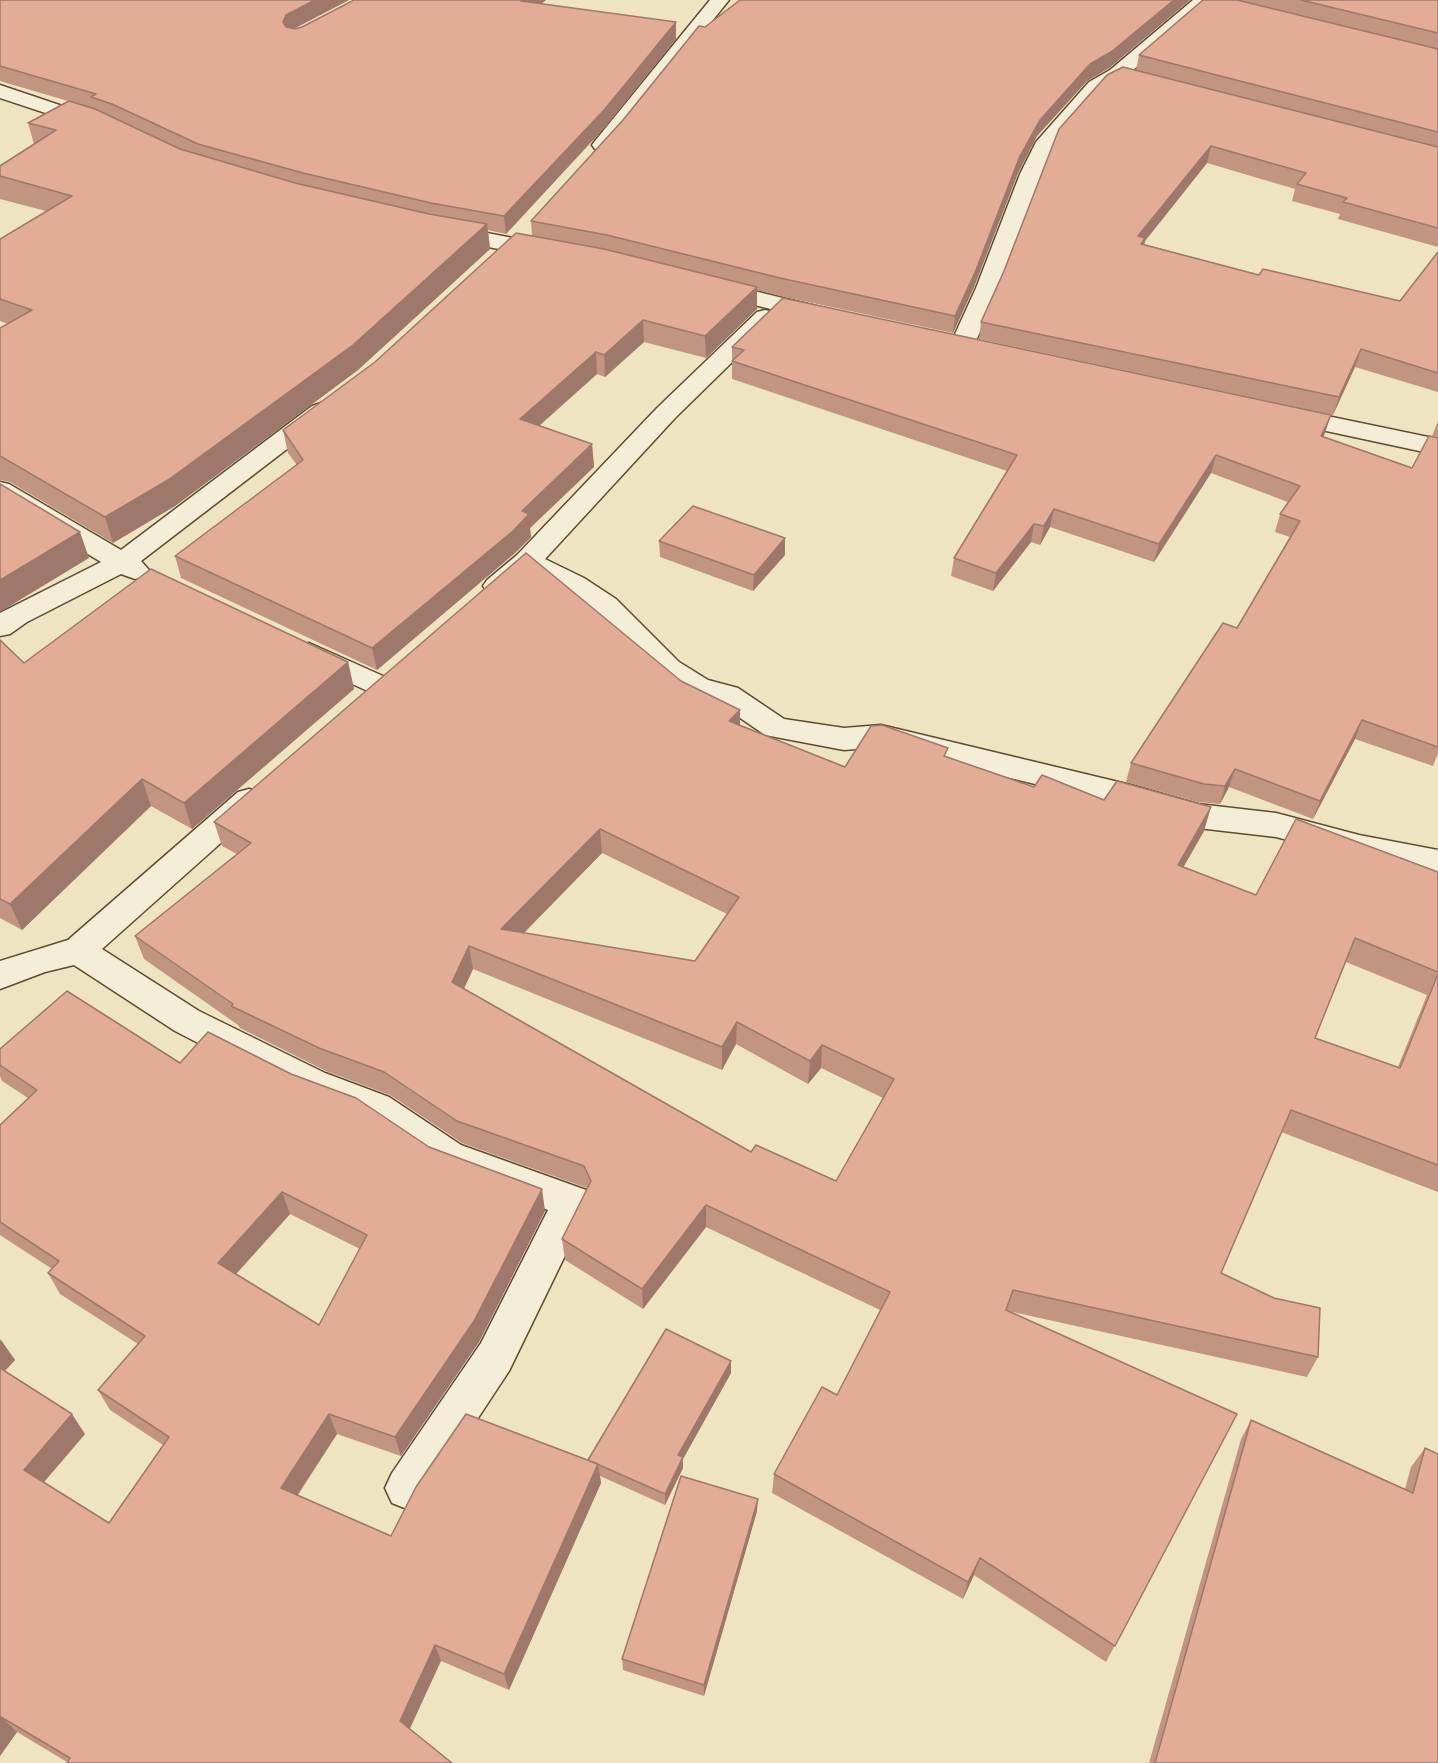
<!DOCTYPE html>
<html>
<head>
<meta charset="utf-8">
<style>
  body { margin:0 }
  canvas { display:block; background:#eee4c2 }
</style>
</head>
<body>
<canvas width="1438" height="1763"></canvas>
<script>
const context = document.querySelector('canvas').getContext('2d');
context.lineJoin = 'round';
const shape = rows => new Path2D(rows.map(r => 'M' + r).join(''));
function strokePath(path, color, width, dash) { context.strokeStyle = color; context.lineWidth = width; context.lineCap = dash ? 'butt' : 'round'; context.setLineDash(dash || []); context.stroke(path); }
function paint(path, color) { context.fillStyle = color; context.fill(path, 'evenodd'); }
const minor = shape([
  [710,0,729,0,609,149,602,151,595,149,592,145,595,141,710,0],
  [1193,0,1213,0,1124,78,1103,90,1055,144,1042,174,1000,288,974,345,971,350,962,352,953,350,950,345,976,288,1020,174,1036,142,1089,82,1110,70,1193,0],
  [0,85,101,119,104,123,101,127,94,129,0,98,0,85],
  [446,225,549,245,557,247,560,252,557,257,549,259,438,237,435,232,438,227,446,225],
  [713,281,828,309,832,314,828,319,820,321,705,293,701,288,705,283,713,281],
  [765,310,773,312,777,317,773,322,675,418,545,559,584,578,616,599,679,662,708,680,738,688,784,719,844,728,881,725,1131,785,1198,804,1276,813,1359,835,1438,850,1438,874,1359,859,1276,837,1198,828,1131,807,881,747,844,750,765,735,717,702,687,694,659,676,596,613,564,590,530,573,507,592,497,595,487,592,483,586,487,580,517,555,657,408,757,312,765,310],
  [321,403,330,406,334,411,330,416,141,561,149,570,145,576,135,579,121,574,27,622,10,634,0,636,0,613,101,562,0,501,0,482,9,484,121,550,312,406,321,403],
  [1284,407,1438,439,1438,455,1275,420,1271,415,1275,410,1284,407],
  [309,643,392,680,396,687,392,694,381,697,299,660,294,653,299,646,309,643],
  [249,789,260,792,265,800,260,808,102,949,199,1011,325,1073,389,1097,461,1145,586,1190,591,1202,509,1371,422,1503,407,1509,392,1503,385,1488,392,1473,481,1343,548,1210,435,1167,363,1119,299,1095,175,1031,74,965,45,972,0,989,0,961,68,940,238,792,249,789]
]);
strokePath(minor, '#5f4c30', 3);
paint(minor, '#f4edd7');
paint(shape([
  [0,0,349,0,294,29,302,27,354,0,546,0,541,4,676,39,606,126,506,234,488,230,490,249,358,370,175,506,113,543,10,482,0,480,0,328,8,324,0,321,0,239,46,211,0,199,0,166,34,144,28,123,68,101,0,81],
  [740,0,1190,0,1109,68,1087,81,1037,136,1018,173,974,287,953,333,780,296,757,290,757,309,706,358,644,342,605,377,597,374,539,426,592,444,594,467,530,528,531,537,515,553,377,670,181,578,175,556,297,465,288,453,283,430,375,362,532,236,531,221,623,120,705,27],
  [1203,0,1438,0,1438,247,1338,219,1340,214,1292,201,1295,189,1207,163,1145,241,1144,244,1259,275,1400,301,1438,252,1438,392,1355,367,1333,415,979,339,981,322,1136,70,1139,55],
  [732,347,1325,433,1323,437,1412,468,1438,438,1438,753,1433,766,1355,739,1313,819,1229,787,1220,804,1198,802,1126,782,1131,763,1237,628,1290,537,1275,532,1280,514,1288,502,1211,473,1154,562,1050,527,1040,545,1031,542,993,591,951,576,954,558,1007,471,732,379],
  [1438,421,1438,437,1432,436],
  [785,538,785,555,753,591,660,557,659,541],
  [0,640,24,663,348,662,354,689,192,829,151,806,22,930,0,918],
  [681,681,740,725,845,767,947,757,1034,787,1104,800,1204,831,1183,867,1256,895,1438,872,1438,1192,1281,1132,1221,1273,1318,1357,1307,1377,1008,1311,1237,1414,1106,1662,974,1575,963,1599,772,1493,774,1474,837,1395,880,1310,706,1227,643,1309,565,1260,562,1239,587,1188,462,1143,390,1095,326,1071,240,1028,238,1025,144,959,135,936,237,854,222,846,214,822],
  [602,853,727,914,695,961,524,933],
  [1346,962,1427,995,1398,1067,1315,1038],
  [473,969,722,1070,736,1044,808,1084,821,1068,883,1098,836,1181,751,1152,464,989],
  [0,1049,180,1063,429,1147,545,1211,479,1342,401,1456,337,1434,298,1495,391,1536,588,1460,731,1361,731,1373,683,1459,683,1468,665,1505,600,1476,601,1483,509,1690,441,1661,67,1762,17,1732,0,1756,0,1339,15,1360,5,1371,85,1434,44,1482,109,1523,163,1445,110,1410,98,1390,138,1344,60,1294,48,1273,52,1269,0,1235,0,1125,28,1098,2,1081,0,1076],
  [290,1214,360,1249,319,1325,236,1274],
  [1251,1420,1405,1489,1411,1467,1425,1448,1438,1763,1149,1763,1241,1439],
  [757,1511,704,1696,623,1670,622,1659]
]), '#c29482');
paint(shape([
  [315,0,349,0,289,31,283,22,286,15],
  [523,0,546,0,523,18,521,1],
  [1174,0,1190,0,1109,68,1087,81,1037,136,1018,173,974,287,953,333,955,316,1020,156,1040,120,1090,64],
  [676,22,676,39,606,126,506,234,504,216],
  [1211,146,1207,163,1145,241,1142,255,1138,236],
  [487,224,490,249,358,370,175,506,113,543,105,517],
  [757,287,757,309,706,358,705,336],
  [643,320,644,342,605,377,604,355],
  [1361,349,1355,367,1333,415,1339,397],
  [596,352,597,374,522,441,520,419],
  [1331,415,1325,433,1315,454,1321,436],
  [592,444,594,467,530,528,531,537,515,553,377,670,372,648,522,511],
  [1216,455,1211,473,1154,562,1159,544],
  [1054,509,1050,527,1040,545,1044,526],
  [1034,524,1031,542,993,591,996,573],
  [80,532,89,558,0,612,0,580],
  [785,538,785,555,753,591,754,575],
  [348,662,354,689,192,829,184,803],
  [740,710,740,733,729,721],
  [1362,720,1355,739,1313,819,1320,801],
  [1235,769,1229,787,1220,804,1225,786],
  [142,779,151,806,22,930,10,904],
  [1211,807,1204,831,1171,889,1178,865],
  [600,829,602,853,505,952,501,929],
  [469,946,473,969,456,1005,452,982],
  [737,1022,736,1044,722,1070,722,1047],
  [822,1045,821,1068,808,1084,810,1061],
  [542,1189,545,1211,479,1342,401,1456,395,1437],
  [282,1192,290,1214,227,1284,218,1263],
  [706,1205,706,1227,643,1309,642,1289],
  [1,1340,15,1360,0,1376,0,1341],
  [731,1361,731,1373,683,1459,683,1468,665,1505,665,1494,678,1455],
  [72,1414,85,1434,38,1489,24,1470],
  [329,1414,337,1434,290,1506,281,1488],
  [598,1464,601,1483,509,1690,504,1674],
  [758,1499,757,1511,704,1696,704,1685],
  [980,1558,974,1575,963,1599,968,1582],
  [435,1645,441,1661,407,1735,400,1721],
  [1,1717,17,1732,0,1756,0,1718]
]), '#9e786a');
const building = shape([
  [0,0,315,0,286,15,283,22,286,27,295,29,302,27,354,0,523,0,521,1,676,22,605,109,504,216,431,203,303,173,198,144,112,104,91,97,96,94,0,66,0,0],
  [740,0,1174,0,1111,52,1090,64,1040,120,1020,156,976,270,955,316,780,278,607,235,531,221,623,120,699,26,705,27,740,0],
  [1203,0,1237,0,1438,49,1438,132,1139,55,1203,0],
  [1301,0,1438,0,1438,33,1301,0],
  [1123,67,1438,147,1438,228,1343,202,1347,198,1297,184,1306,173,1211,146,1138,236,1145,238,1141,244,1259,275,1263,269,1400,301,1438,252,1438,373,1361,349,1339,397,981,322,1004,271,1059,129,1107,75,1123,67],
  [69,101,95,109,180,149,295,183,429,214,487,224,353,345,168,480,105,517,0,456,0,328,32,310,0,299,0,239,72,196,0,176,0,166,56,130,28,123,69,101],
  [516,233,604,249,757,287,705,336,643,320,604,355,596,352,520,419,592,444,522,511,529,514,513,531,372,648,175,556,303,460,283,430,375,362,516,233],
  [783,298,1331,415,1321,436,1412,468,1429,436,1438,438,1438,747,1362,720,1320,801,1235,769,1225,786,1204,784,1131,763,1223,623,1237,628,1300,521,1280,514,1300,486,1216,455,1159,544,1054,509,1044,526,1034,524,996,573,954,558,1017,455,732,361,744,350,732,347,783,298],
  [0,484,80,532,0,580,0,484],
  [693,506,785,538,754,575,659,541,693,506],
  [526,553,681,681,740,710,729,721,845,767,871,726,882,725,948,748,944,756,1034,787,1042,775,1104,800,1117,781,1211,807,1178,865,1256,895,1296,819,1438,872,1438,972,1355,938,1315,1038,1400,1068,1438,974,1438,1165,1291,1110,1221,1273,1274,1298,1320,1308,1318,1357,1013,1290,1006,1310,1237,1414,1115,1646,980,1558,968,1582,774,1474,822,1387,837,1395,890,1292,706,1205,642,1289,562,1239,591,1181,584,1166,457,1121,384,1072,319,1048,231,1006,233,1004,135,936,251,843,214,822,526,553],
  [600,829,739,897,695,961,501,929,600,829],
  [469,946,722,1047,737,1022,810,1061,822,1045,894,1079,836,1181,756,1145,751,1152,452,982,469,946],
  [151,569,348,662,184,803,142,779,10,904,0,899,0,640,24,663,151,569],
  [67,991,180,1063,208,1032,291,1074,356,1098,429,1147,542,1189,474,1321,395,1437,329,1414,281,1488,391,1536,416,1487,466,1414,598,1464,504,1674,435,1645,400,1721,452,1763,67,1763,70,1758,1,1717,0,1718,0,1368,72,1414,24,1470,109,1523,169,1437,98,1390,145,1336,48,1273,59,1261,0,1222,0,1125,37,1090,0,1065,0,1049,67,991],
  [282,1192,367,1235,319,1325,218,1263,282,1192],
  [666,1329,731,1361,678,1455,683,1457,665,1494,588,1460,666,1329],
  [1251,1420,1413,1493,1425,1448,1438,1454,1438,1763,1155,1763,1251,1420],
  [681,1476,758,1499,704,1685,622,1659,681,1476]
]);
paint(building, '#e2ac97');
strokePath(building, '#9e786a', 1.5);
</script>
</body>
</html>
